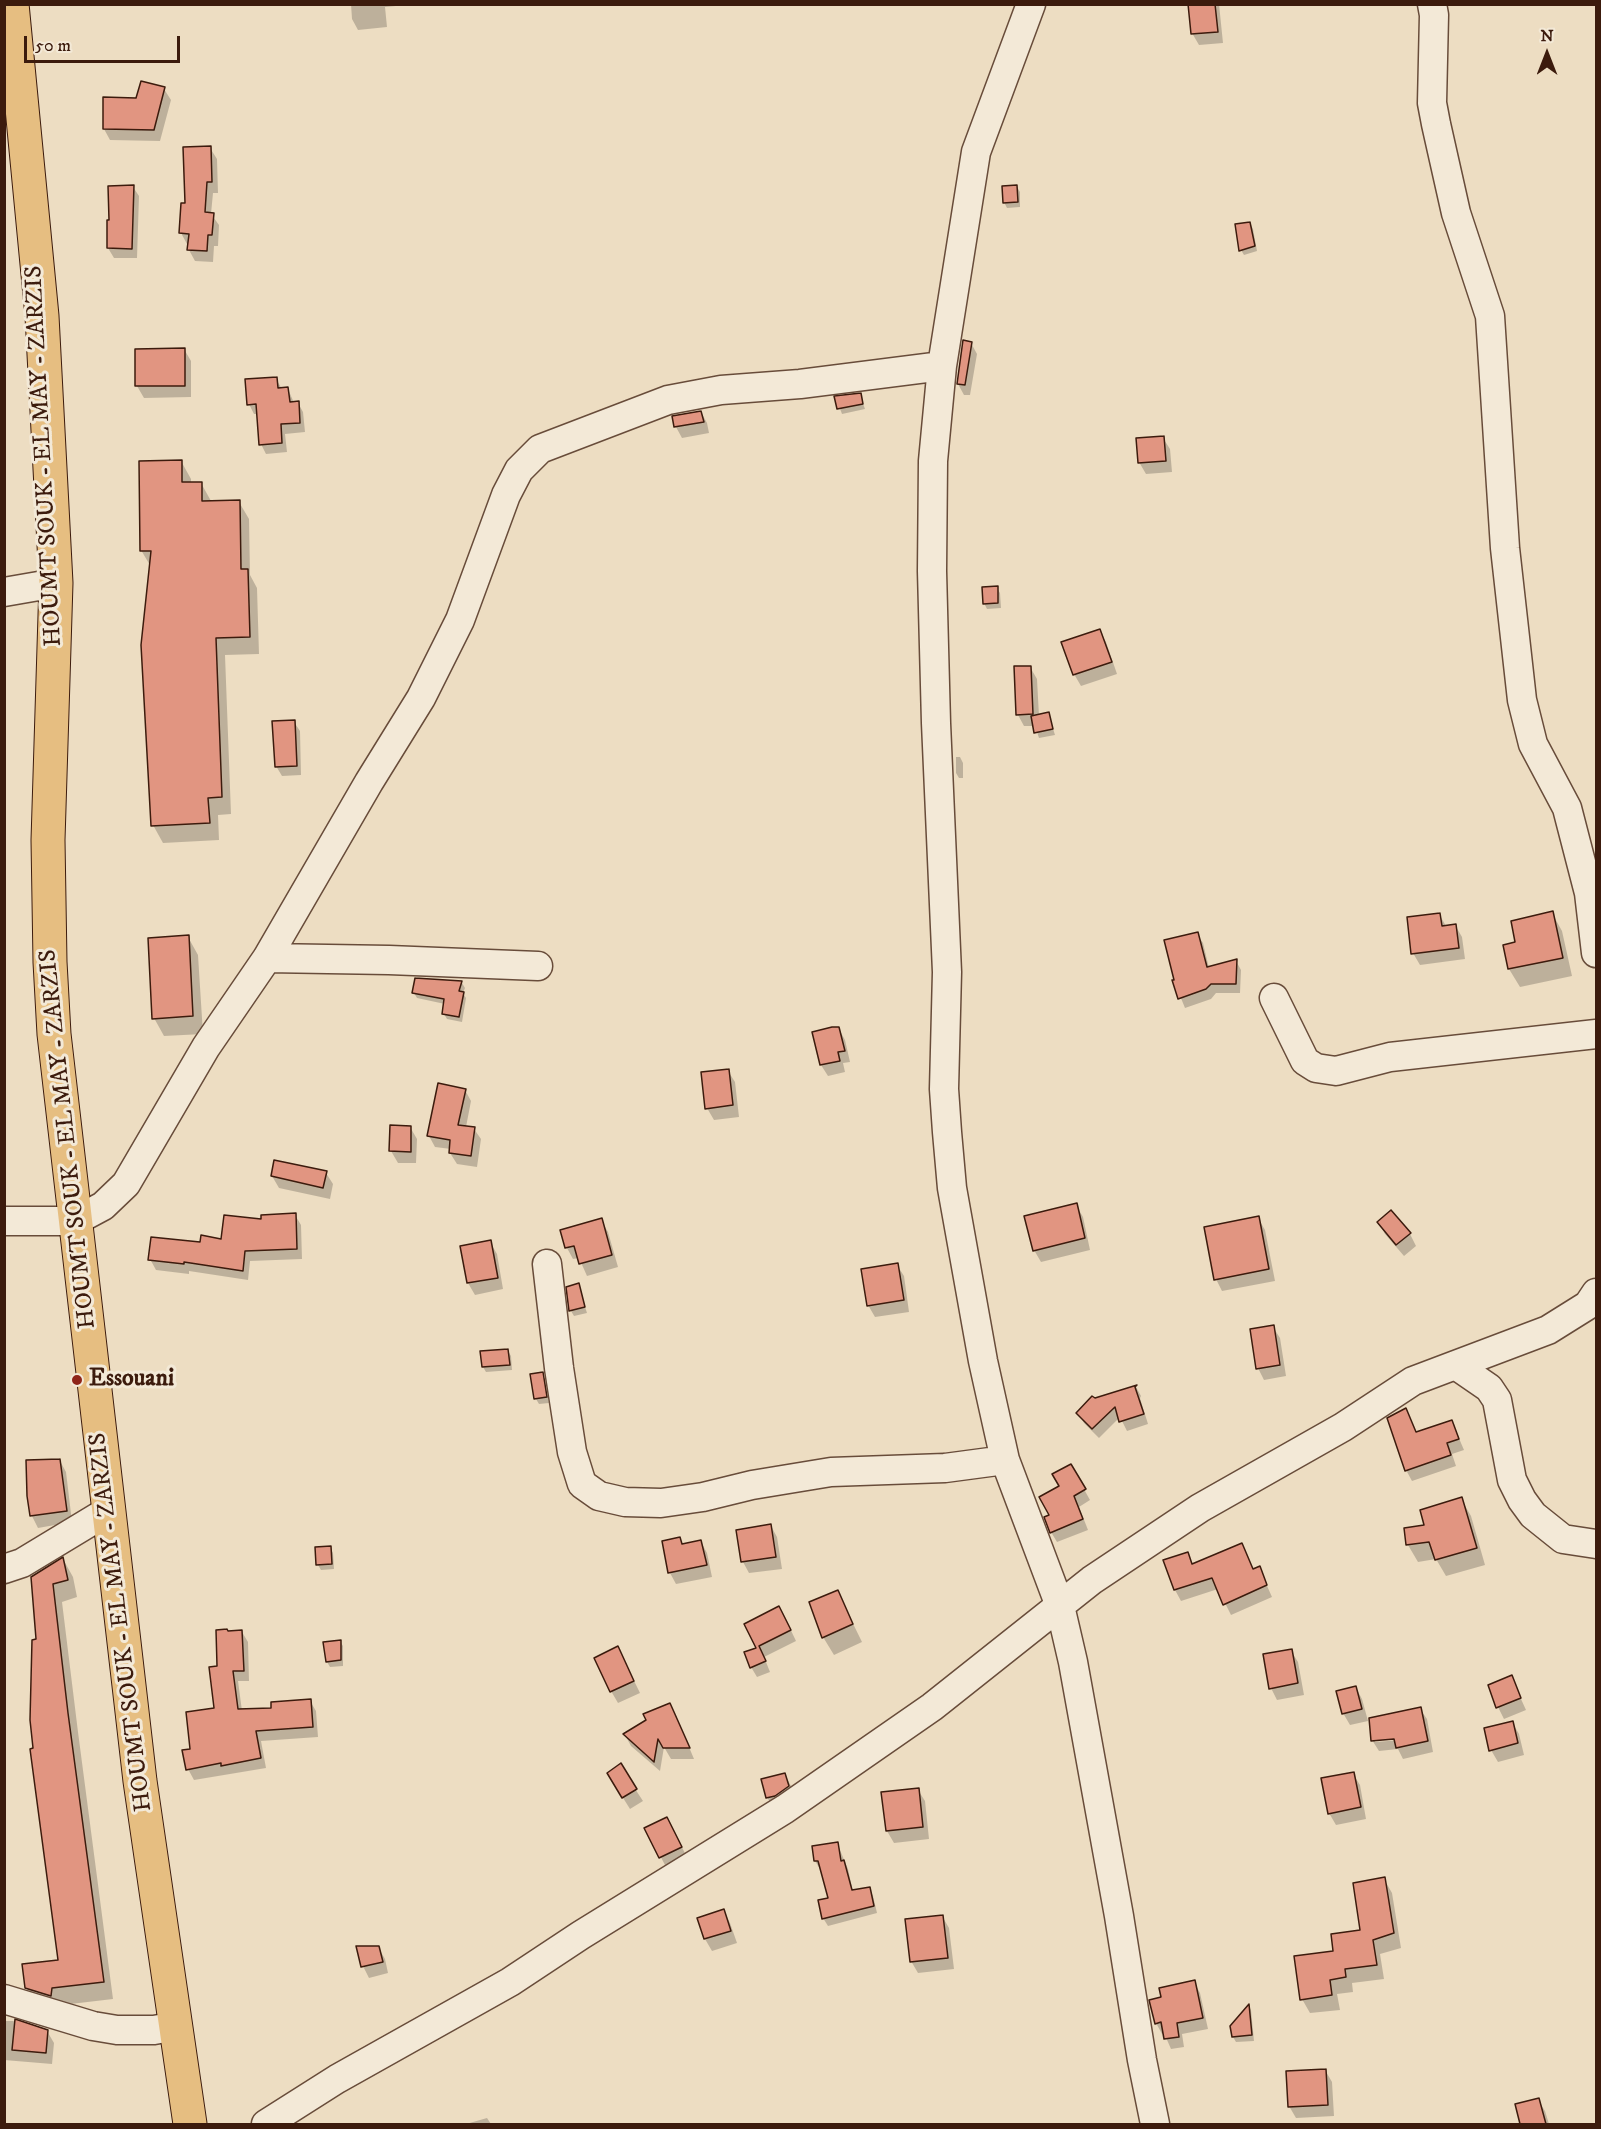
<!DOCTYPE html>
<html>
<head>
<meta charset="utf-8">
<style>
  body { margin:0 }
  #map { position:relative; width:1601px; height:2129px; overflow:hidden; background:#edddc2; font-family:"IM FELL DW Pica",serif }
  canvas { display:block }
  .frame { position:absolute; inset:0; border:6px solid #3c1b0d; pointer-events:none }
  .north { position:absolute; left:1517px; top:24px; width:60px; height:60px; -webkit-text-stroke:4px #f3e9d7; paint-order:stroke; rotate:0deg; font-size:16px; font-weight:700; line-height:24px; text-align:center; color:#3c1b0d }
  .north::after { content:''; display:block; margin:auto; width:21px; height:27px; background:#3c1b0d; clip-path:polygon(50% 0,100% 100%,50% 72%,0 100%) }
  .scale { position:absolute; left:24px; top:36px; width:156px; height:27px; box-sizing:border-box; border:3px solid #3c1b0d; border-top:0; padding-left:8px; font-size:18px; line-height:21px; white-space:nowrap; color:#3c1b0d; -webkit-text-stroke:4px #f3e9d7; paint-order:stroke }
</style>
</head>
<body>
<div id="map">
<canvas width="1601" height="2129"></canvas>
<div class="frame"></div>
<div class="north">N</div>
<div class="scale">50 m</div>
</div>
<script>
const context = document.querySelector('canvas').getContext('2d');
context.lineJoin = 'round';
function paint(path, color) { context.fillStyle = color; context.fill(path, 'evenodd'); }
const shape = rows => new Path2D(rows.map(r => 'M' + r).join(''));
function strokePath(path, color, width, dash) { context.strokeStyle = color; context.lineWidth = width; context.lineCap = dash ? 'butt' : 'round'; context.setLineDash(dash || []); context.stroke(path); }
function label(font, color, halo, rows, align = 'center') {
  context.font = font + ' "IM FELL DW Pica",serif'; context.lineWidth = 6; context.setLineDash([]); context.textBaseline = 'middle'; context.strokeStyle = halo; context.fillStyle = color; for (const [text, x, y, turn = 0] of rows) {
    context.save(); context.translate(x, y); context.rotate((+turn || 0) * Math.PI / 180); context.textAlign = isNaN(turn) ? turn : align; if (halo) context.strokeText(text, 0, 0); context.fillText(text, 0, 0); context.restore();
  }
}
paint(shape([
  [351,4,396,4,396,6,385,7,387,27,358,30,352,19],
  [1190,4,1219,4,1223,43,1199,45,1192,33],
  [164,89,171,100,160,141,110,140,104,129,138,99],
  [210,148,217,159,218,193,213,193,211,214,219,225,218,246,214,246,213,262,195,261,189,250,189,244,187,244,181,233,186,205],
  [133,187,139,196,137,258,114,258,108,248],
  [1017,187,1020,192,1020,207,1007,208,1004,202],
  [1250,223,1253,229,1257,251,1244,255,1241,250],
  [971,343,977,354,970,395,964,395,958,384],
  [184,349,191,361,191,397,144,398,137,386],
  [276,379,282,389,288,389,294,403,298,403,303,412,305,432,285,434,287,452,266,454,261,444,258,414,254,414,249,404],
  [860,395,865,409,842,414,836,398],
  [701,412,707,423,709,433,682,438,676,427],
  [1163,438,1170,449,1172,472,1146,474,1139,462],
  [181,461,191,479,191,484,201,483,211,501,239,502,249,519,250,575,257,588,259,654,225,655,231,814,218,815,219,840,163,843,153,825,151,567,141,550],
  [997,588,1000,593,1001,608,987,609,984,603],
  [1099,630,1106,642,1117,674,1081,686,1074,674],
  [1030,667,1037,679,1039,716,1048,713,1055,735,1039,738,1035,726,1024,726,1018,715],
  [294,722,300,731,301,775,282,776,276,766],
  [956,757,960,757,963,763,963,778,959,778,956,773],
  [1552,913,1562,931,1572,976,1520,987,1509,969,1504,946,1517,943],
  [1439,914,1446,926,1455,925,1462,937,1465,959,1420,965,1413,953],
  [1197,934,1203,943,1209,968,1236,961,1241,970,1240,993,1216,993,1211,999,1185,1008,1174,981],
  [188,937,198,955,203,1034,164,1036,154,1018],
  [416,979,462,983,465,988,463,993,466,998,462,1022,447,1019,444,1014,445,1004,417,998,414,993],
  [839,1029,845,1040,850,1062,843,1063,845,1072,828,1076,821,1065,814,1033],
  [728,1071,735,1082,739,1117,714,1120,707,1108],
  [465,1090,471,1101,466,1127,474,1129,481,1139,477,1167,457,1164,450,1153,451,1149,435,1147,429,1136],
  [410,1127,417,1139,416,1163,398,1163,391,1151],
  [326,1173,333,1184,330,1199,279,1188,272,1176],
  [1076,1205,1083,1217,1090,1250,1041,1262,1034,1250],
  [1391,1212,1410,1234,1416,1246,1404,1256,1385,1234,1379,1223],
  [295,1215,301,1225,302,1259,250,1261,248,1280,189,1271,189,1274,156,1270,150,1259,222,1240,263,1221],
  [1258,1218,1265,1230,1275,1281,1222,1291,1216,1279],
  [601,1220,608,1232,618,1267,587,1276,579,1258,573,1259,567,1248,562,1231],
  [490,1242,497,1254,503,1289,475,1295,468,1283,462,1247],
  [897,1265,904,1276,909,1312,875,1317,868,1305],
  [578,1285,587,1313,574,1316,571,1311,568,1288],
  [1273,1327,1280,1338,1286,1376,1264,1380,1258,1368],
  [508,1351,511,1356,512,1370,486,1372,483,1367],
  [542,1374,545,1379,549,1403,539,1404,536,1399,532,1376],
  [1136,1387,1141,1396,1140,1398,1148,1424,1127,1431,1120,1417,1099,1438,1084,1423,1078,1413,1094,1400],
  [1405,1410,1417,1433,1452,1422,1464,1450,1452,1454,1456,1466,1412,1481,1406,1470],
  [60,1461,66,1472,72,1522,38,1528,32,1516,28,1496],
  [1071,1466,1090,1500,1079,1507,1088,1530,1057,1542,1051,1532,1061,1486],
  [1461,1499,1471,1516,1485,1565,1446,1576,1436,1559,1418,1562,1408,1545,1405,1530,1426,1526],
  [771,1526,777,1537,782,1569,749,1573,743,1562,738,1531],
  [680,1539,683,1545,701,1542,707,1553,712,1577,676,1584,670,1573,663,1542],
  [1242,1545,1254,1570,1259,1568,1272,1597,1231,1615,1218,1589,1181,1601,1175,1590,1187,1554,1193,1565],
  [330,1547,333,1553,334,1569,321,1570,318,1565,316,1548],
  [63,1559,73,1577,77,1597,62,1602,78,1732,113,1999,62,2005,37,2005,26,1987,60,1961,35,1750,37,1640,33,1577],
  [837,1591,862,1642,834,1655,823,1637],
  [785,1618,796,1641,764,1657,770,1672,757,1677,751,1667,758,1648,746,1625],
  [242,1632,248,1642,249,1681,238,1681,242,1711,273,1709,310,1701,316,1711,318,1737,261,1741,266,1768,194,1780,188,1769,192,1750,215,1710],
  [340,1641,343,1646,343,1666,330,1667,327,1662],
  [618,1648,640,1693,618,1703,611,1691],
  [1291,1651,1298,1662,1304,1695,1277,1700,1271,1688],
  [1511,1677,1526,1710,1504,1719,1498,1707],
  [1356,1688,1362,1699,1368,1721,1350,1725,1343,1713],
  [1420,1709,1427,1719,1433,1752,1403,1759,1398,1749,1379,1751,1372,1740],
  [1401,1737,1401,1740,1375,1742,1375,1739],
  [676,1716,694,1759,671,1759,664,1747,660,1771,631,1746,625,1735],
  [1512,1722,1519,1734,1524,1755,1498,1762,1491,1750],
  [620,1766,643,1801,630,1809,615,1785],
  [1353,1774,1360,1785,1366,1819,1336,1825,1329,1813],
  [785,1775,791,1786,795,1798,774,1809,767,1797],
  [918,1790,925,1801,929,1839,894,1843,887,1831,883,1794],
  [646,1828,673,1830,688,1859,667,1869],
  [837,1843,848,1869,853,1892,869,1888,873,1896,877,1913,828,1926,823,1918,830,1899,822,1868,820,1869,815,1861],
  [1384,1879,1392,1893,1401,1948,1380,1954,1384,1979,1352,1983,1353,1992,1337,1994,1340,2010,1310,2013,1302,1999,1335,1952,1362,1931],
  [724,1911,730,1923,737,1943,712,1951,705,1939,699,1919],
  [942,1916,949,1928,954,1969,918,1973,911,1961],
  [378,1947,385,1959,388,1973,369,1978,363,1966],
  [1194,1982,1200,1993,1208,2029,1182,2034,1184,2047,1171,2049,1164,2033,1162,2034,1156,2023,1162,1998],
  [1249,2006,1251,2010,1254,2041,1236,2042,1233,2037,1232,2027],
  [4,2021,13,2021,47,2031,54,2043,52,2064,4,2060],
  [1325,2070,1332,2082,1334,2116,1296,2118,1289,2106],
  [1538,2100,1545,2111,1549,2124,1522,2124,1517,2105],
  [487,2118,491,2124,466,2124]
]), '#0003');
const building = shape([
  [1188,4,1215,4,1218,32,1191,34,1188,4],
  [141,81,165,87,154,130,103,129,103,97,136,98,141,81],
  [211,146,212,182,207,182,205,212,214,213,212,235,208,235,207,251,187,250,189,234,179,233,181,203,185,203,183,147,211,146],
  [134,185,132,249,107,248,107,220,109,220,108,186,134,185],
  [1017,185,1018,202,1003,203,1002,186,1017,185],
  [1250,222,1255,246,1239,251,1235,224,1250,222],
  [963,340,972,342,965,385,957,384,963,340],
  [185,348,185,386,135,386,135,349,185,348],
  [277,377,278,388,288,387,290,402,299,401,300,423,281,424,282,443,259,445,256,404,247,405,245,379,277,377],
  [861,393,863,404,837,409,834,396,861,393],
  [701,411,704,422,674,427,672,416,701,411],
  [1164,436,1166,461,1138,463,1136,438,1164,436],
  [182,460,182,482,202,482,202,501,240,500,241,569,248,569,250,637,216,638,222,797,208,798,210,823,151,826,141,645,151,551,140,551,139,461,182,460],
  [998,586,998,603,983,604,982,587,998,586],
  [1100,629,1112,662,1073,675,1061,642,1100,629],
  [1014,666,1031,666,1033,714,1016,715,1014,666],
  [1049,712,1053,729,1034,733,1031,716,1049,712],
  [295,720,297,766,275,767,272,721,295,720],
  [1553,911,1563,958,1508,969,1503,945,1515,942,1511,921,1553,911],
  [1440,913,1442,926,1456,924,1459,948,1411,954,1407,917,1440,913],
  [1198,932,1207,967,1237,959,1236,984,1211,984,1206,989,1178,999,1172,980,1174,980,1164,940,1198,932],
  [189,935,193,1016,152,1019,148,938,189,935],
  [415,978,462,981,459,991,464,992,459,1017,442,1014,444,999,412,993,415,978],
  [832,1027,839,1027,845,1051,838,1052,840,1061,820,1065,812,1032,832,1027],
  [729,1069,733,1105,705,1109,701,1072,729,1069],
  [438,1083,466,1089,458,1125,475,1127,471,1156,449,1153,450,1140,427,1136,438,1083],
  [390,1125,411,1126,411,1152,389,1151,390,1125],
  [274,1160,327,1171,323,1188,271,1176,274,1160],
  [1077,1203,1085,1238,1033,1251,1024,1216,1077,1203],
  [1391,1210,1411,1233,1396,1245,1377,1222,1391,1210],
  [296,1213,297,1249,245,1251,243,1271,184,1262,184,1264,148,1260,151,1237,200,1242,201,1235,221,1239,224,1215,261,1219,261,1215,296,1213],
  [1259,1216,1269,1269,1214,1280,1204,1227,1259,1216],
  [602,1218,612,1255,579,1264,574,1246,565,1248,560,1230,602,1218],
  [491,1240,498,1278,467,1283,460,1246,491,1240],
  [898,1263,904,1300,867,1306,861,1269,898,1263],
  [579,1283,585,1307,569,1311,566,1287,579,1283],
  [1274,1325,1280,1365,1256,1369,1250,1329,1274,1325],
  [508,1349,510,1365,482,1367,480,1351,508,1349],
  [543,1372,547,1397,534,1399,530,1374,543,1372],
  [1137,1385,1135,1387,1144,1414,1119,1422,1115,1407,1092,1429,1076,1413,1092,1396,1095,1398,1137,1385],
  [1406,1408,1416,1432,1452,1420,1459,1439,1447,1443,1451,1455,1405,1471,1387,1418,1406,1408],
  [60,1459,67,1511,30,1516,27,1496,26,1460,60,1459],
  [1071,1464,1086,1489,1074,1496,1083,1519,1050,1533,1044,1517,1049,1515,1039,1497,1059,1486,1052,1474,1071,1464],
  [1462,1497,1477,1548,1435,1560,1429,1542,1406,1545,1404,1528,1424,1525,1420,1510,1462,1497],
  [771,1524,776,1557,741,1562,736,1530,771,1524],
  [680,1537,682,1544,701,1540,707,1565,668,1573,662,1541,680,1537],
  [1242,1543,1253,1569,1260,1566,1267,1585,1223,1605,1212,1578,1174,1590,1163,1560,1188,1552,1192,1564,1242,1543],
  [331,1546,332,1564,316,1565,315,1547,331,1546],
  [63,1557,68,1580,53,1584,68,1713,104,1982,52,1988,51,1996,25,1988,22,1964,58,1960,30,1749,33,1748,30,1720,32,1640,36,1639,31,1577,63,1557],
  [838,1590,853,1624,822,1638,809,1602,838,1590],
  [779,1606,791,1630,759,1646,766,1661,750,1668,744,1652,756,1648,744,1624,779,1606],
  [227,1629,228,1631,242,1630,244,1671,233,1671,238,1709,271,1708,271,1702,311,1699,313,1727,256,1731,261,1758,221,1766,221,1763,186,1770,182,1750,190,1749,186,1712,214,1708,209,1667,217,1666,216,1630,227,1629],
  [341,1640,341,1660,326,1662,323,1642,341,1640],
  [618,1646,634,1681,610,1692,594,1658,618,1646],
  [1292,1649,1298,1683,1269,1689,1263,1654,1292,1649],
  [1512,1675,1521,1698,1496,1708,1488,1685,1512,1675],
  [1356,1686,1362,1709,1342,1714,1336,1691,1356,1686],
  [670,1703,690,1748,663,1748,658,1739,654,1762,623,1734,646,1720,643,1714,670,1703],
  [1421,1707,1428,1741,1396,1748,1394,1739,1371,1741,1369,1718,1421,1707],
  [1513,1721,1518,1743,1489,1751,1484,1728,1513,1721],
  [621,1763,637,1789,622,1798,607,1773,621,1763],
  [1354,1772,1361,1807,1328,1814,1321,1778,1354,1772],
  [785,1773,789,1786,775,1796,766,1798,761,1779,785,1773],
  [919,1788,923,1827,886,1831,881,1792,919,1788],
  [667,1817,682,1847,659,1858,644,1828,667,1817],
  [838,1842,841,1861,844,1860,852,1890,870,1887,874,1906,822,1919,818,1900,828,1898,818,1861,814,1861,812,1846,838,1842],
  [1385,1877,1394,1933,1373,1940,1377,1965,1345,1969,1346,1977,1330,1980,1332,1995,1300,2000,1294,1956,1333,1951,1331,1934,1360,1930,1353,1883,1385,1877],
  [724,1909,731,1931,704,1939,697,1918,724,1909],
  [943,1915,948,1958,910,1962,905,1919,943,1915],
  [356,1946,379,1946,383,1962,361,1967,356,1946],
  [1195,1980,1203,2018,1177,2023,1179,2037,1164,2039,1161,2022,1155,2024,1149,2000,1161,1997,1159,1988,1195,1980],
  [1249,2004,1252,2035,1232,2037,1230,2026,1249,2004],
  [15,2019,48,2030,46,2053,12,2050,15,2019],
  [1326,2069,1328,2105,1288,2107,1286,2071,1326,2069],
  [1539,2098,1546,2124,1520,2124,1515,2104,1539,2098]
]);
paint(building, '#e19581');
strokePath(building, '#3c1b0d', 1.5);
const minor = shape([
  [1031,4,976,152,942,366,933,461,932,571,936,723,947,972,944,1089,947,1132,952,1188,983,1361,1005,1460,1060,1606,1073,1662,1119,1916,1142,2060,1155,2124],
  [1432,4,1434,15,1432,103,1436,124,1456,213,1490,316,1505,548,1522,700,1533,744,1567,808,1589,893,1596,953],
  [4,592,56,583],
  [267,958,389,960,538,966],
  [1274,998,1305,1061,1316,1068,1336,1071,1390,1057,1596,1034],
  [4,1221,75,1221,103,1206,126,1184,206,1047,267,958,369,782,421,698,460,620,506,495,519,470,540,449,668,400,721,390,800,384,942,366],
  [547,1264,559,1368,572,1452,582,1484,599,1496,625,1502,661,1503,703,1497,752,1485,831,1472,945,1468,1005,1460],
  [1457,1366,1489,1388,1497,1400,1512,1480,1522,1500,1533,1515,1563,1539,1596,1544],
  [4,1569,22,1563,108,1511],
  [4,1999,93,2026,117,2030,154,2030,176,2026],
  [266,2124,337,2079,510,1982,581,1935,785,1809,932,1707,1092,1580,1200,1508,1343,1427,1413,1381,1548,1330,1588,1305,1596,1293]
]);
const major = shape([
  [12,4,42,316,56,583,48,840,50,962,54,1034,140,1781,190,2124]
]);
strokePath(minor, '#684c3a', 31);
strokePath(major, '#3c1b0d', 35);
strokePath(minor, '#f3e9d7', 28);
strokePath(major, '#e6be81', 33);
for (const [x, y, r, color] of [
  [77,1380,6,"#8f2418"]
]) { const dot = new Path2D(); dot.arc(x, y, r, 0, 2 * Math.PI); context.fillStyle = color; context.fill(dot); strokePath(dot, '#f3e9d7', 2); }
label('24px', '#3c1b0d', '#f3e9d7', [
  ["HOUMT SOUK - EL MAY - ZARZIS",45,456,-93],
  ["HOUMT SOUK - EL MAY - ZARZIS",69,1139,-96],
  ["HOUMT SOUK - EL MAY - ZARZIS",122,1622,-97]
]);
label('bold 24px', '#3c1b0d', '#f3e9d7', [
  ["Essouani",89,1380]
], 'left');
</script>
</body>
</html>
